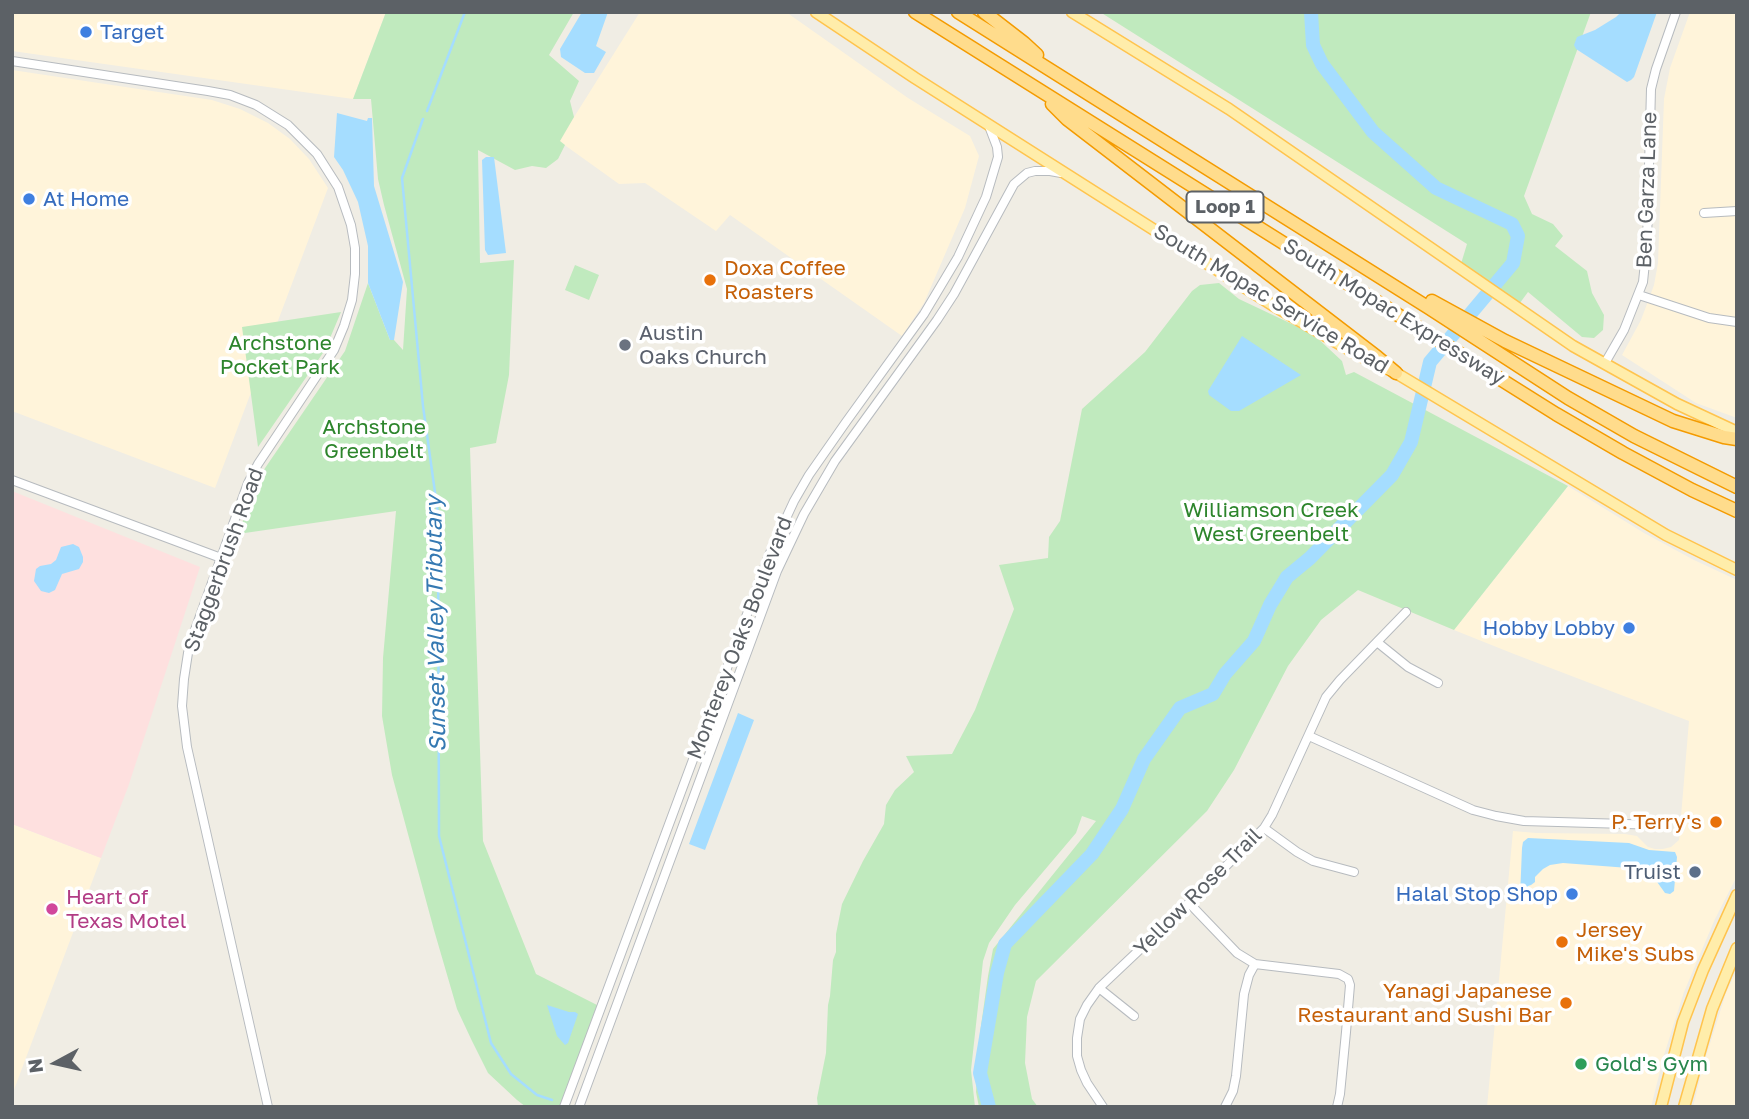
<!DOCTYPE html>
<html>
<head>
<meta charset="utf-8">
<style>
  body { margin:0 }
  #map { position:relative; width:1749px; height:1119px; overflow:hidden; background:#f0ede4; font-family:"Golos Text",sans-serif }
  canvas { display:block }
  .frame { position:absolute; inset:0; border:14px solid #5c6166; pointer-events:none }
  .north { position:absolute; left:21px; top:1028px; width:70px; height:70px; -webkit-text-stroke:5px #fff; paint-order:stroke; rotate:262deg; font-size:19px; font-weight:700; line-height:28px; text-align:center; color:#5c6166 }
  .north::after { content:''; display:block; margin:auto; width:24px; height:32px; background:#5c6166; clip-path:polygon(50% 0,100% 100%,50% 72%,0 100%) }
</style>
</head>
<body>
<div id="map">
<canvas width="1749" height="1119"></canvas>
<div class="frame"></div>
<div class="north">N</div>
</div>
<script>
const context = document.querySelector('canvas').getContext('2d');
context.lineJoin = 'round';
function paint(path, color) { context.fillStyle = color; context.fill(path, 'evenodd'); }
const shape = rows => new Path2D(rows.map(r => 'M' + r).join(''));
function strokePath(path, color, width, dash) { context.strokeStyle = color; context.lineWidth = width; context.lineCap = dash ? 'butt' : 'round'; context.setLineDash(dash || []); context.stroke(path); }
function label(font, color, halo, rows, align = 'center') {
  context.font = font + ' "Golos Text",sans-serif'; context.lineWidth = 7; context.setLineDash([]); context.textBaseline = 'middle'; context.strokeStyle = halo; context.fillStyle = color; for (const [text, x, y, turn = 0] of rows) {
    context.save(); context.translate(x, y); context.rotate((+turn || 0) * Math.PI / 180); context.textAlign = isNaN(turn) ? turn : align; if (halo) context.strokeText(text, 0, 0); context.fillText(text, 0, 0); context.restore();
  }
}
paint(shape([
  [12,12,386,12,353,99,12,51],
  [640,12,786,12,908,98,970,136,979,156,965,208,924,303,902,336,730,215,716,231,645,183,619,184,559,141],
  [1690,12,1737,12,1737,418,1696,403,1622,355,1641,320,1654,285,1658,263,1664,99,1670,68],
  [12,70,212,100,240,109,268,123,290,139,309,159,328,188,215,488,12,411],
  [1568,486,1644,533,1694,560,1737,580,1737,876,1715,919,1684,992,1664,1055,1651,1107,1487,1107,1513,831,1536,833,1625,834,1637,836,1648,847,1655,849,1663,849,1671,847,1679,840,1689,721,1514,654,1454,630],
  [12,824,101,858,12,1095],
  [1737,970,1737,1107,1693,1107,1703,1066,1726,993]
]), '#fff4da');
paint(shape([
  [12,491,200,567,128,787,101,858,12,824]
]), '#fee0df');
paint(shape([
  [386,12,574,12,549,55,579,81,570,101,574,117,560,141,565,145,558,159,546,168,532,166,515,170,478,150,480,263,514,260,509,375,496,443,470,448,483,841,536,974,597,1005,560,1107,526,1107,517,1100,488,1073,472,1041,457,1009,434,930,392,775,382,716,383,658,396,511,238,534,261,474,345,351,368,283,390,340,394,340,403,350,407,289,384,205,378,179,371,99,353,99],
  [1100,12,1591,12,1524,196,1532,214,1553,224,1563,236,1555,246,1587,271,1592,293,1604,315,1603,330,1594,338,1582,337,1528,292,1517,307,1460,267,1467,244],
  [575,265,599,275,589,300,565,290],
  [1219,283,1239,299,1313,334,1342,361,1346,375,1354,372,1568,486,1454,630,1358,590,1321,620,1288,666,1234,770,1207,811,1036,981,1027,1017,1025,1063,1032,1099,1038,1107,979,1107,976,1092,980,1033,988,976,993,949,1096,821,1082,816,1076,833,1015,905,989,943,983,961,971,1070,975,1107,818,1107,817,1098,826,1053,828,1005,830,996,833,960,836,952,836,934,842,904,863,861,884,824,886,805,895,790,914,772,906,756,952,754,975,710,1014,609,999,565,1048,558,1049,537,1060,521,1082,409,1145,352,1192,291,1200,285],
  [341,312,325,350,258,447,242,327]
]), '#c0eabe');
paint(shape([
  [582,12,608,12,596,46,606,52,594,73,585,73,561,57,560,49],
  [1621,12,1657,12,1634,77,1631,80,1627,82,1576,49,1574,45,1577,37,1595,30,1616,17],
  [337,113,367,121,368,118,372,118,374,186,403,282,394,340,390,340,368,283,368,246,358,202,343,170,334,157],
  [486,157,494,157,506,253,488,255,485,250,482,160],
  [1242,336,1301,375,1239,411,1231,411,1209,395,1208,391],
  [73,544,79,547,83,557,83,562,79,569,62,574,55,590,49,593,41,591,34,581,36,569,40,566,51,564,56,560,61,547],
  [738,713,754,720,705,850,689,844],
  [1528,838,1629,843,1649,850,1675,852,1677,857,1674,891,1670,894,1665,893,1650,872,1642,869,1563,863,1550,865,1543,869,1535,877,1535,882,1531,885,1528,886,1525,897,1520,897,1522,848,1523,842],
  [547,1005,569,1012,575,1012,578,1014,568,1043,565,1045,557,1036]
]), '#a5ddff');
strokePath(shape([
  [427,111,465,12],
  [423,119,402,178,423,406,438,514,439,836,491,1043,511,1074,537,1095,552,1100]
]), '#a5ddff', 2.5);
strokePath(shape([
  [989,1107,980,1073,997,973,1005,944,1092,854,1122,809,1144,759,1180,708,1213,694,1225,674,1254,641,1270,605,1287,577,1310,558,1392,475,1411,442,1430,362,1513,263,1518,236,1512,224,1436,188,1373,132,1322,64,1313,45,1311,12]
]), '#a5ddff', 14);
const minor = shape([
  [12,61,208,91,230,95,256,105,288,125,317,154,338,187,351,225,355,248,355,274,352,300,344,326,334,350,258,464,248,483,195,630,188,653,184,679,182,706,187,747,268,1107],
  [1704,213,1737,211],
  [1639,295,1709,318,1737,322],
  [1605,363,1624,330,1643,282,1647,243,1651,89,1656,69,1676,12],
  [12,480,221,558],
  [1377,642,1408,667,1438,683],
  [1309,736,1473,810,1496,816,1524,821,1660,825],
  [1264,828,1297,852,1313,861,1354,872],
  [1189,903,1237,953,1255,964,1339,974,1348,979,1350,985,1346,1032,1340,1094,1337,1107],
  [1099,988,1134,1016],
  [564,1107,769,555,794,501,809,475,846,422,924,314,958,257,986,197,998,157,997,147,989,126],
  [579,1107,777,571,804,514,835,461,937,320,954,294,1014,184,1027,173,1035,171,1050,171,1061,173],
  [1103,1107,1087,1083,1081,1070,1077,1056,1077,1038,1080,1019,1087,1005,1099,988,1189,903,1264,828,1272,815,1326,697,1340,680,1406,612],
  [1225,1107,1233,1091,1236,1076,1244,994,1249,975,1255,964]
]);
const major = shape([
  [816,12,915,78,1274,306,1358,355,1396,373,1666,535,1737,570],
  [1072,12,1229,109,1573,346,1677,404,1737,432],
  [1661,1107,1683,1022,1703,970,1737,895],
  [1684,1107,1712,1009,1737,948]
]);
const highway = shape([
  [915,12,1556,414,1623,453,1692,490,1737,511],
  [958,12,1429,308,1568,398,1634,436,1737,487],
  [984,12,1024,43,1037,55],
  [1052,104,1067,119,1377,357,1396,373],
  [1432,301,1505,341,1673,421,1724,437,1737,439]
]);
strokePath(minor, '#b7bbbf', 10);
strokePath(major, '#ffc44e', 13);
strokePath(highway, '#f49b00', 15);
strokePath(minor, '#fff', 8);
strokePath(major, '#ffedaa', 10);
strokePath(highway, '#ffdc8c', 12);
for (const [x, y, r, color] of [
  [86,32,7,"#3f7fe0"],
  [29,199,7,"#3f7fe0"],
  [710,280,7,"#e8710a"],
  [625,345,7,"#6b7280"],
  [1629,628,7,"#3f7fe0"],
  [1716,822,7,"#e8710a"],
  [1695,872,7,"#5c6f8a"],
  [1572,894,7,"#3f7fe0"],
  [52,909,7,"#d1479c"],
  [1562,942,7,"#e8710a"],
  [1566,1003,7,"#e8710a"],
  [1581,1064,7,"#2e9e5b"]
]) { const dot = new Path2D(); dot.arc(x, y, r, 0, 2 * Math.PI); context.fillStyle = color; context.fill(dot); strokePath(dot, '#fff', 2.5); }
for (const [x, y, w] of [
  [1225,207,77]
]) { const box = new Path2D(); box.roundRect(x - w / 2, y - 15.5, w, 31, 5); context.fillStyle = '#fff'; context.fill(box); strokePath(box, '#5c6166', 2); }
label('bold 19px', '#5c6166', null, [
  ["Loop 1",1225,207]
]);
label('21px', '#366cbe', '#fff', [
  ["Target",100,32],
  ["At Home",43,199],
  ["Hobby Lobby",1615,628,"right"],
  ["Halal Stop Shop",1558,894,"right"]
], 'left');
label('21px', '#5c6166', '#fff', [
  ["Ben Garza Lane",1647,190,-88],
  ["South Mopac Service Road",1271,299,31],
  ["South Mopac Expressway",1394,312,32],
  ["Staggerbrush Road",224,560,-70],
  ["Monterey Oaks Boulevard",740,638,-69],
  ["Yellow Rose Trail",1198,892,-45]
]);
label('21px', '#c56008', '#fff', [
  ["Doxa Coffee",724,268],
  ["Roasters",724,292],
  ["P. Terry's",1702,822,"right"],
  ["Jersey",1576,930],
  ["Mike's Subs",1576,954],
  ["Yanagi Japanese",1552,991,"right"],
  ["Restaurant and Sushi Bar",1552,1015,"right"]
], 'left');
label('21px', '#5b616d', '#fff', [
  ["Austin",639,333],
  ["Oaks Church",639,357]
], 'left');
label('21px', '#2d852c', '#fff', [
  ["Archstone",280,343],
  ["Pocket Park",280,367],
  ["Archstone",374,427],
  ["Greenbelt",374,451],
  ["Williamson Creek",1271,510],
  ["West Greenbelt",1271,534]
]);
label('21px', '#4e5e75', '#fff', [
  ["Truist",1681,872]
], 'right');
label('21px', '#b23c85', '#fff', [
  ["Heart of",66,897],
  ["Texas Motel",66,921]
], 'left');
label('21px', '#27864d', '#fff', [
  ["Gold's Gym",1595,1064]
], 'left');
label('italic 23px', '#3579b2', '#fff', [
  ["Sunset Valley Tributary",436,624,-91]
]);
</script>
</body>
</html>
